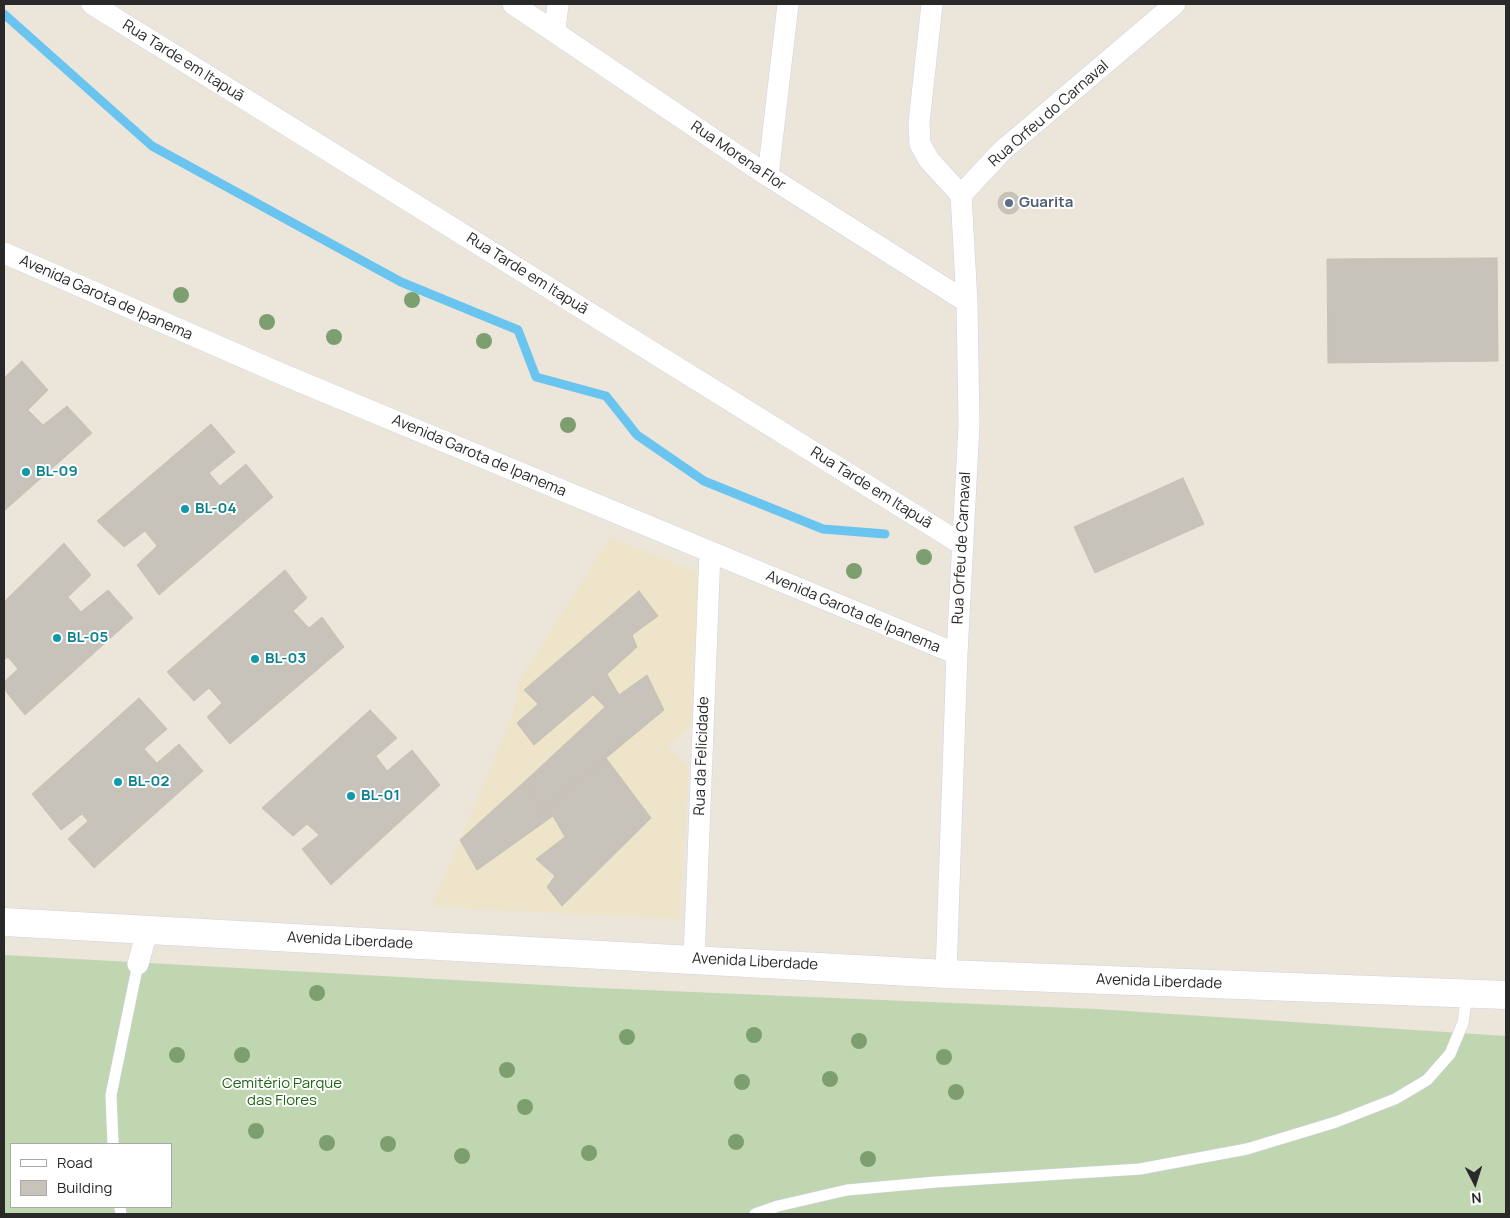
<!DOCTYPE html>
<html>
<head>
<meta charset="utf-8">
<style>
  body { margin:0 }
  #map { position:relative; width:1510px; height:1218px; overflow:hidden; background:#ece5da; font-family:Manrope,sans-serif }
  canvas { display:block }
  .frame { position:absolute; inset:0; border:5px solid #292929; pointer-events:none }
  .legend { position:absolute; left:10px; top:1143px; width:162px; height:65px; box-sizing:border-box; background:#fff; border:1px solid #a9a9a9; margin:0; padding:6px 9px; list-style:none; font-size:15px; color:#292929 }
  .legend li { display:flex; align-items:center; gap:10px; height:25px }
  .legend b { width:25px; border:1px solid #a9a9a9 }
  .north { position:absolute; left:1450px; top:1158px; width:50px; height:50px; -webkit-text-stroke:4px #fff; paint-order:stroke; rotate:175deg; font-size:14px; font-weight:700; line-height:20px; text-align:center; color:#292929 }
  .north::after { content:''; display:block; margin:auto; width:18px; height:22px; background:#292929; clip-path:polygon(50% 0,100% 100%,50% 72%,0 100%) }
</style>
</head>
<body>
<div id="map">
<canvas width="1510" height="1218"></canvas>
<div class="frame"></div>
<ul class="legend">
<li><b style="height:6px;background:#fff"></b>Road</li>
<li><b style="height:14px;background:#c7c2ba"></b>Building</li>
</ul>
<div class="north">N</div>
</div>
<script>
const context = document.querySelector('canvas').getContext('2d');
context.lineJoin = 'round';
function paint(path, color) { context.fillStyle = color; context.fill(path, 'evenodd'); }
const shape = rows => new Path2D(rows.map(r => 'M' + r).join(''));
function strokePath(path, color, width, dash) { context.strokeStyle = color; context.lineWidth = width; context.lineCap = dash ? 'butt' : 'round'; context.setLineDash(dash || []); context.stroke(path); }
function label(font, color, halo, rows, align = 'center') {
  context.font = font + ' Manrope,sans-serif'; context.lineWidth = 4; context.setLineDash([]); context.textBaseline = 'middle'; context.strokeStyle = halo; context.fillStyle = color; for (const [text, x, y, turn = 0] of rows) {
    context.save(); context.translate(x, y); context.rotate((+turn || 0) * Math.PI / 180); context.textAlign = isNaN(turn) ? turn : align; if (halo) context.strokeText(text, 0, 0); context.fillText(text, 0, 0); context.restore();
  }
}
paint(shape([
  [610,537,700,573,691,725,668,746,689,768,679,919,431,907,512,717,519,681]
]), '#eee4c9');
paint(shape([
  [4,955,598,988,1096,1009,1506,1036,1506,1214,4,1214],
  [11,1144,171,1144,171,1207,11,1207]
]), '#c0d6b1');
strokePath(shape([
  [4,14,152,146,401,282,518,330,536,377,606,396,637,435,704,481,823,529,885,534]
]), '#6ac4f0', 9);
const building = shape([
  '998 203a11 11 0 1 1 22 0a11 11 0 1 1-22 0Z',
  [1497,258,1498,361,1328,363,1327,259,1497,258],
  [22,361,48,390,28,410,43,425,67,406,92,433,4,511,4,378,22,361],
  [211,424,235,452,209,473,220,486,246,464,273,497,159,595,137,565,157,546,145,531,124,547,97,521,211,424],
  [1183,478,1204,524,1095,573,1074,527,1183,478],
  [64,543,91,575,68,597,81,612,108,590,133,618,25,715,4,689,4,682,18,669,8,657,4,660,4,602,64,543],
  [285,570,307,598,293,611,309,628,322,617,344,647,230,744,207,717,222,703,209,688,194,701,167,672,285,570],
  [639,591,658,616,632,635,637,647,607,674,619,695,647,675,664,710,543,810,523,783,605,707,593,695,534,745,517,723,538,704,524,690,639,591],
  [139,698,167,729,144,749,157,763,179,744,203,771,94,868,68,839,88,821,82,814,61,830,32,794,139,698],
  [370,710,397,738,376,756,387,771,412,750,440,785,331,885,302,849,319,835,307,824,293,836,262,808,370,710],
  [606,758,651,818,562,906,547,887,555,876,536,859,565,837,553,816,477,870,460,840,523,783,543,810,606,758]
]);
paint(building, '#c7c2ba');
strokePath(building, '#c7c1b4', 1);
const lane = shape([
  [113,1144,111,1095,138,964],
  [120,1207,121,1214],
  [755,1214,778,1206,847,1190,936,1182,1140,1169,1247,1149,1336,1122,1395,1099,1427,1080,1450,1054,1463,1023,1467,994]
]);
const street = shape([
  [92,4,963,545],
  [513,4,768,176,967,302],
  [932,4,919,123,920,144,929,160,961,195],
  [555,30,558,4],
  [768,176,788,4],
  [4,253,284,375,957,654],
  [694,959,710,552],
  [138,964,147,931],
  [946,974,957,654,969,425,967,302,961,195,1002,151,1175,4]
]);
const secondary = shape([
  [4,922,946,974,1506,995]
]);
strokePath(lane, '#cfd2e2', 12);
strokePath(street, '#cfd2e2', 22);
strokePath(secondary, '#cfd2e2', 29);
strokePath(lane, '#fff', 11);
strokePath(street, '#fff', 21);
strokePath(secondary, '#fff', 28);
context.fillStyle = '#7d9f6f';
for (const [x, y] of [
  [181,295],
  [412,300],
  [267,322],
  [334,337],
  [484,341],
  [568,425],
  [924,557],
  [854,571],
  [317,993],
  [754,1035],
  [627,1037],
  [859,1041],
  [177,1055],
  [242,1055],
  [944,1057],
  [507,1070],
  [830,1079],
  [742,1082],
  [956,1092],
  [525,1107],
  [256,1131],
  [736,1142],
  [327,1143],
  [388,1144],
  [589,1153],
  [462,1156],
  [868,1159]
]) { context.beginPath(); context.arc(x, y, 8, 0, 2 * Math.PI); context.fill(); }
for (const [x, y, r, color] of [
  [1009,203,5,"#5c6f8a"],
  [26,472,5,"#0f9aa8"],
  [185,509,5,"#0f9aa8"],
  [57,638,5,"#0f9aa8"],
  [255,659,5,"#0f9aa8"],
  [118,782,5,"#0f9aa8"],
  [351,796,5,"#0f9aa8"]
]) { const dot = new Path2D(); dot.arc(x, y, r, 0, 2 * Math.PI); context.fillStyle = color; context.fill(dot); strokePath(dot, '#fff', 2); }
label('15px', '#292929', '#fff', [
  ["Rua Tarde em Itapuã",183,61,32],
  ["Rua Orfeu do Carnaval",1049,114,-41],
  ["Rua Morena Flor",738,156,34],
  ["Rua Tarde em Itapuã",527,274,32],
  ["Avenida Garota de Ipanema",106,298,24],
  ["Avenida Garota de Ipanema",479,456,23],
  ["Rua Tarde em Itapuã",871,488,32],
  ["Rua Orfeu de Carnaval",962,548,-87],
  ["Avenida Garota de Ipanema",853,612,23],
  ["Rua da Felicidade",702,756,-88],
  ["Avenida Liberdade",350,941,3],
  ["Avenida Liberdade",755,962,3],
  ["Avenida Liberdade",1159,982,2]
]);
label('bold 15px', '#4e5e75', '#fff', [
  ["Guarita",1019,203]
], 'left');
label('bold 15px', '#0d838f', '#fff', [
  ["BL-09",36,472],
  ["BL-04",195,509],
  ["BL-05",67,638],
  ["BL-03",265,659],
  ["BL-02",128,782],
  ["BL-01",361,796]
], 'left');
label('15px', '#236618', '#fff', [
  ["Cemitério Parque",282,1084],
  ["das Flores",282,1101]
]);
</script>
</body>
</html>
